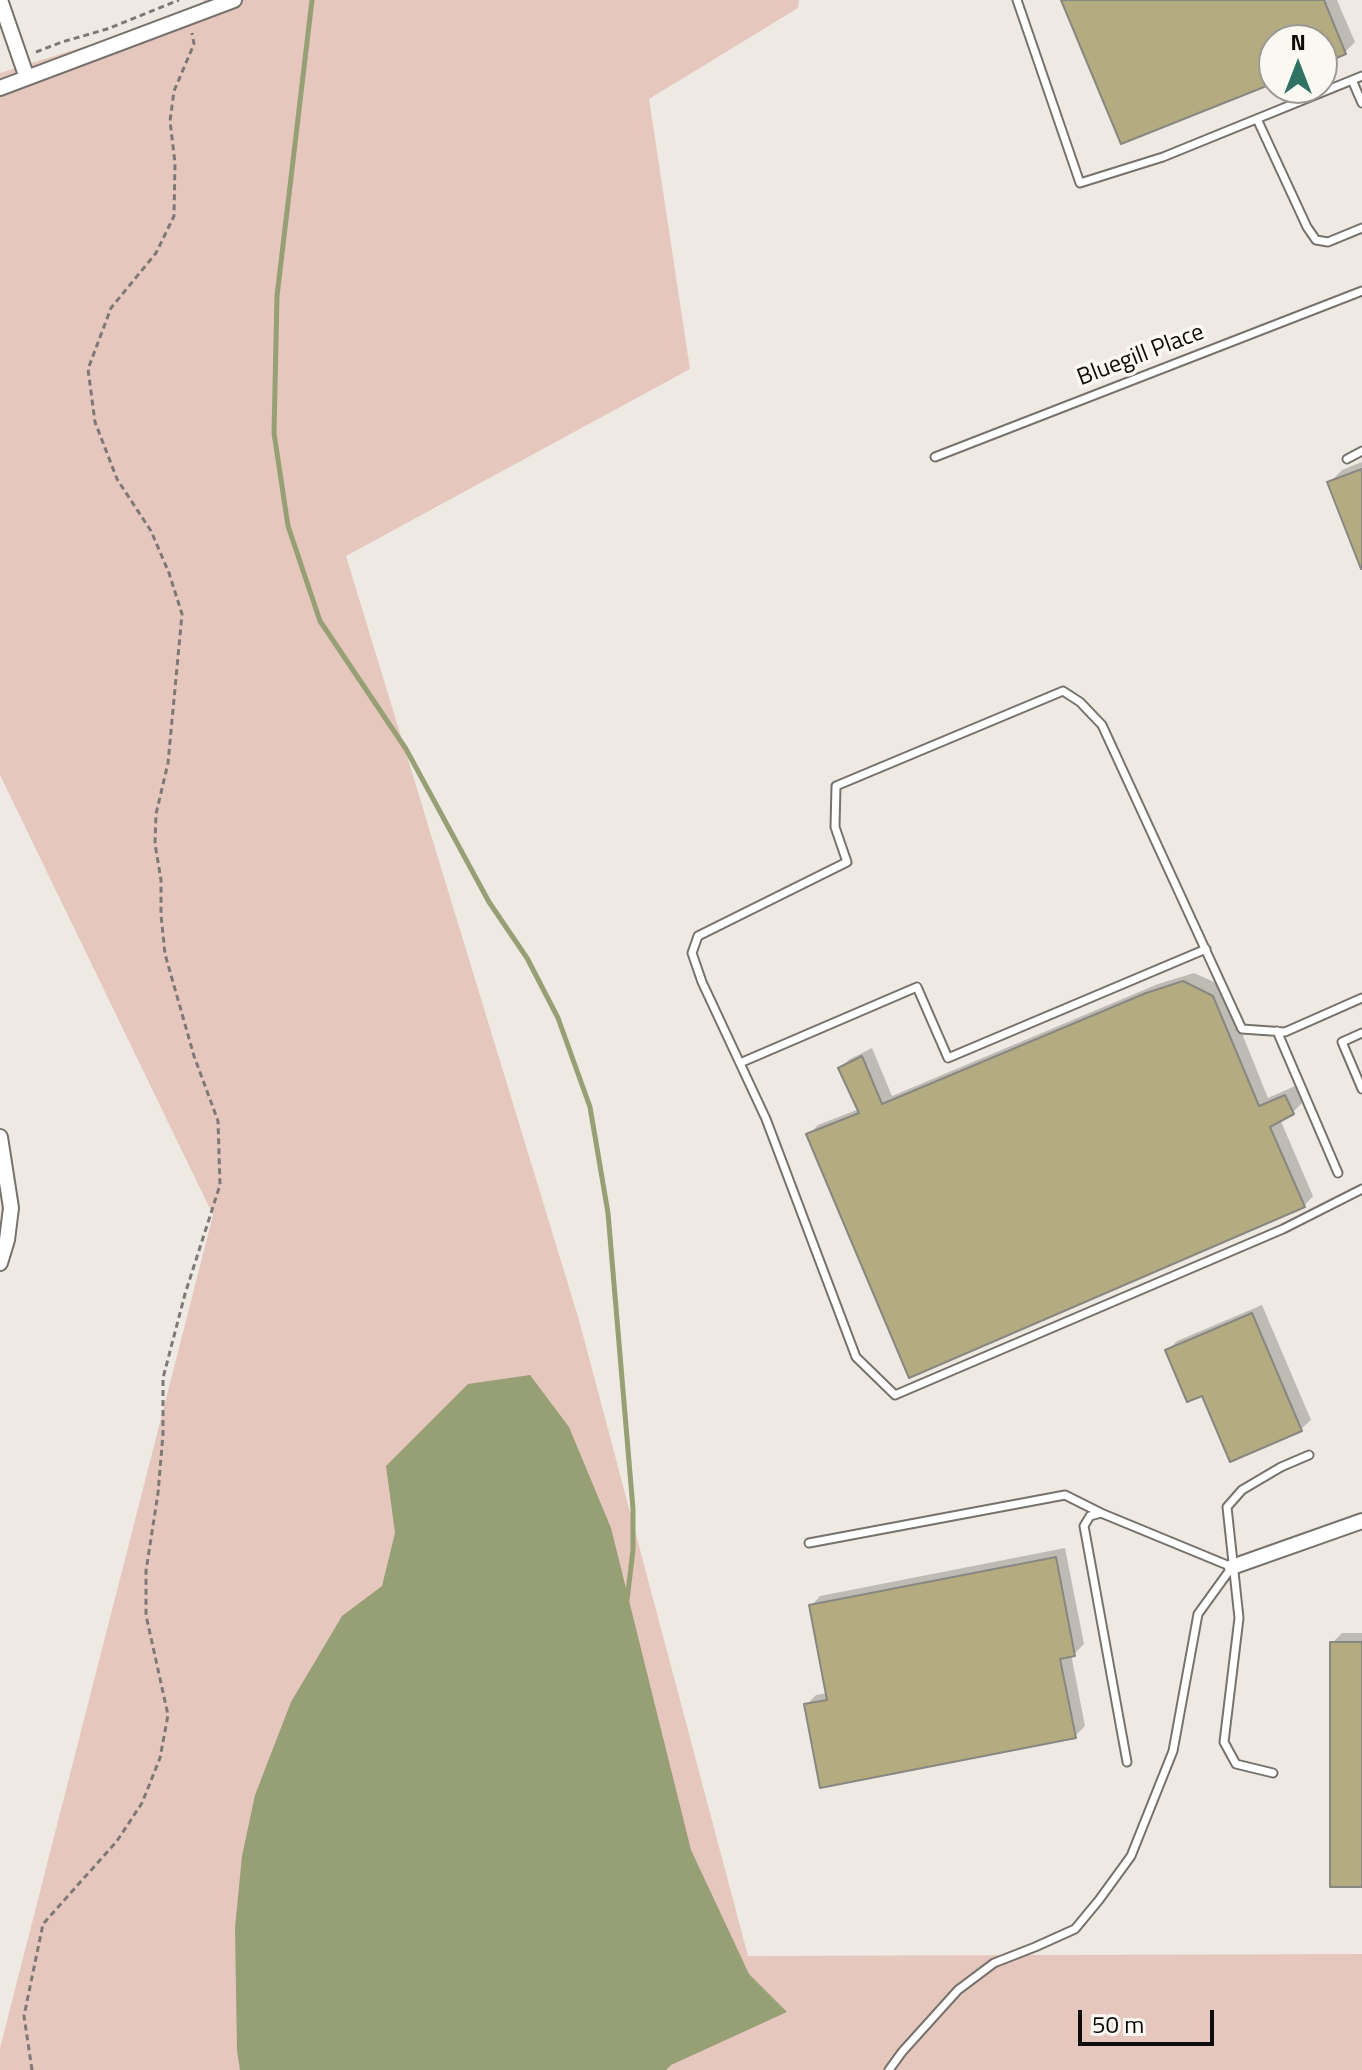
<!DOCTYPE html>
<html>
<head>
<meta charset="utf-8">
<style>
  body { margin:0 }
  #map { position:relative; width:1362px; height:2070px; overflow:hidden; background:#eeeae3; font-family:"Titillium Web",sans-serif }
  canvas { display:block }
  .north { position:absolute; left:1258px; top:24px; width:80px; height:80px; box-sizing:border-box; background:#fbf7f1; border:2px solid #9c9995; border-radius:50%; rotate:0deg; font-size:22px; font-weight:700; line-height:32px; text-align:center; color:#0d0c0a }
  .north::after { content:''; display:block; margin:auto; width:28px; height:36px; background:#2f7264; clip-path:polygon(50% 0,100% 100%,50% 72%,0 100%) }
  .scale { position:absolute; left:1078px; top:2010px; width:136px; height:36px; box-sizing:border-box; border:4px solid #0d0c0a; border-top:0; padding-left:10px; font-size:24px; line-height:28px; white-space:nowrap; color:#0d0c0a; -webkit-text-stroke:6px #fbf7f1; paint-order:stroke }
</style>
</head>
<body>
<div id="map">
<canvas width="1362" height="2070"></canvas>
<div class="north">N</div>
<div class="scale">50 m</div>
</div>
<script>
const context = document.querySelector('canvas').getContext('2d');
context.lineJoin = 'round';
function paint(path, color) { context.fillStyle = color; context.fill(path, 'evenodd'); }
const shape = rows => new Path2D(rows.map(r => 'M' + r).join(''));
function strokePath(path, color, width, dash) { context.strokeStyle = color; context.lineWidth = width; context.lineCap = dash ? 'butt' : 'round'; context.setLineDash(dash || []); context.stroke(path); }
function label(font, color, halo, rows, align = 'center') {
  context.font = font + ' "Titillium Web",sans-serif'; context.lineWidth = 7; context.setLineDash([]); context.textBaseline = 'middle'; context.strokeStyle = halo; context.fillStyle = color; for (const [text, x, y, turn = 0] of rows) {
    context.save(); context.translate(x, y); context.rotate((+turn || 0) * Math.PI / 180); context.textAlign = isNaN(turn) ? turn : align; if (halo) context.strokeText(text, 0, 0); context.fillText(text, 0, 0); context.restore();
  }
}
paint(shape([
  [203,0,799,0,798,8,649,99,690,369,346,556,579,1320,748,1956,1362,1954,1362,2070,0,2070,0,2048,213,1215,0,775,0,73,207,8]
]), '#e6c7be');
paint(shape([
  [530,1375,569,1427,611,1528,691,1850,749,1974,787,2012,671,2065,666,2070,240,2070,237,2051,235,1928,242,1856,255,1795,291,1702,342,1616,382,1586,395,1533,386,1466,468,1384]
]), '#979f75');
paint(shape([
  [1063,0,1337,0,1355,42,1345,52,1322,61,1322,40,1274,40,1274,81],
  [1362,462,1362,556,1329,483,1342,470],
  [1194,973,1223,986,1268,1098,1295,1086,1302,1103,1293,1112,1280,1119,1313,1196,1304,1206,808,1135,818,1125,859,1109,840,1068,850,1059,872,1048,892,1096,1158,984],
  [1262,1305,1311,1420,1301,1429,1203,1394,1167,1351,1177,1341],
  [1065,1548,1084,1644,1074,1654,1071,1654,1085,1726,1075,1736,806,1705,816,1695,828,1693,811,1606,820,1596],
  [1342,1633,1362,1633,1362,1885,1332,1643]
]), '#0003');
strokePath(shape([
  [312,0,277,296,274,433,288,526,320,621,406,749,489,902,527,958,558,1018,590,1107,608,1213,633,1509,633,1550,627,1600]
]), '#979f75', 5);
const building = shape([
  [1061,0,1324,0,1346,54,1322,64,1322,40,1274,40,1274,83,1121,144,1061,0],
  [1362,469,1362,569,1361,569,1327,482,1362,469],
  [1183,981,1213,996,1259,1106,1285,1095,1294,1114,1270,1127,1305,1207,909,1378,806,1134,859,1113,838,1068,862,1056,882,1104,1146,993,1183,981],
  [1252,1313,1302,1431,1230,1462,1202,1396,1187,1402,1165,1350,1252,1313],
  [1056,1557,1075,1656,1060,1659,1076,1738,820,1788,804,1704,827,1700,809,1605,1056,1557],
  [1330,1642,1362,1642,1362,1887,1330,1887,1330,1642]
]);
paint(building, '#b4ab80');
strokePath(building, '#898781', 2);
const service = shape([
  [1017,0,1080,183,1163,157,1362,76],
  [1352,80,1362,103],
  [1257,119,1307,227,1316,240,1328,242,1362,228],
  [935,457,1362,291],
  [1347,459,1362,451],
  [1362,998,1285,1032,1242,1029,1102,725,1080,702,1063,691,836,786,835,827,847,862,698,936,692,953,702,982,766,1119,856,1357,895,1395,1283,1229,1362,1189],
  [1277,1031,1338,1173],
  [1362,1033,1342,1042,1362,1089],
  [740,1063,917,987,948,1058,1206,949],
  [809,1543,1065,1495,1101,1513],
  [1127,1762,1084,1526,1090,1516,1101,1513,1232,1567],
  [1273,1773,1236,1764,1224,1742,1239,1618,1227,1507,1242,1490,1281,1467,1309,1455],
  [889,2070,902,2052,958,1990,994,1963,1035,1947,1075,1929,1099,1900,1131,1856,1173,1751,1198,1614,1232,1567]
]);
const minor = shape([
  [0,0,27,78],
  [0,88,234,0],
  [0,1137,11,1208,7,1240,0,1263],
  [1232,1567,1362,1521]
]);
strokePath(service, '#76726c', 11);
strokePath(minor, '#76726c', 18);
strokePath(shape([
  [36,52,62,42,107,29,179,0],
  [32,2070,24,2016,43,1924,117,1841,142,1803,160,1758,168,1715,146,1615,146,1571,158,1493,163,1434,163,1378,185,1294,220,1185,218,1121,194,1056,165,954,161,915,161,880,155,844,156,814,168,763,182,614,169,573,151,531,117,479,95,422,88,369,111,308,156,253,174,216,175,163,170,121,174,91,194,44,192,33]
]), '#7d7a76', 3, [6, 4]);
strokePath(service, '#fff', 7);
strokePath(minor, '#fff', 14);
label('24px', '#0d0c0a', '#fbf7f1', [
  ["Bluegill Place",1141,356,-21]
]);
</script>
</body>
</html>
